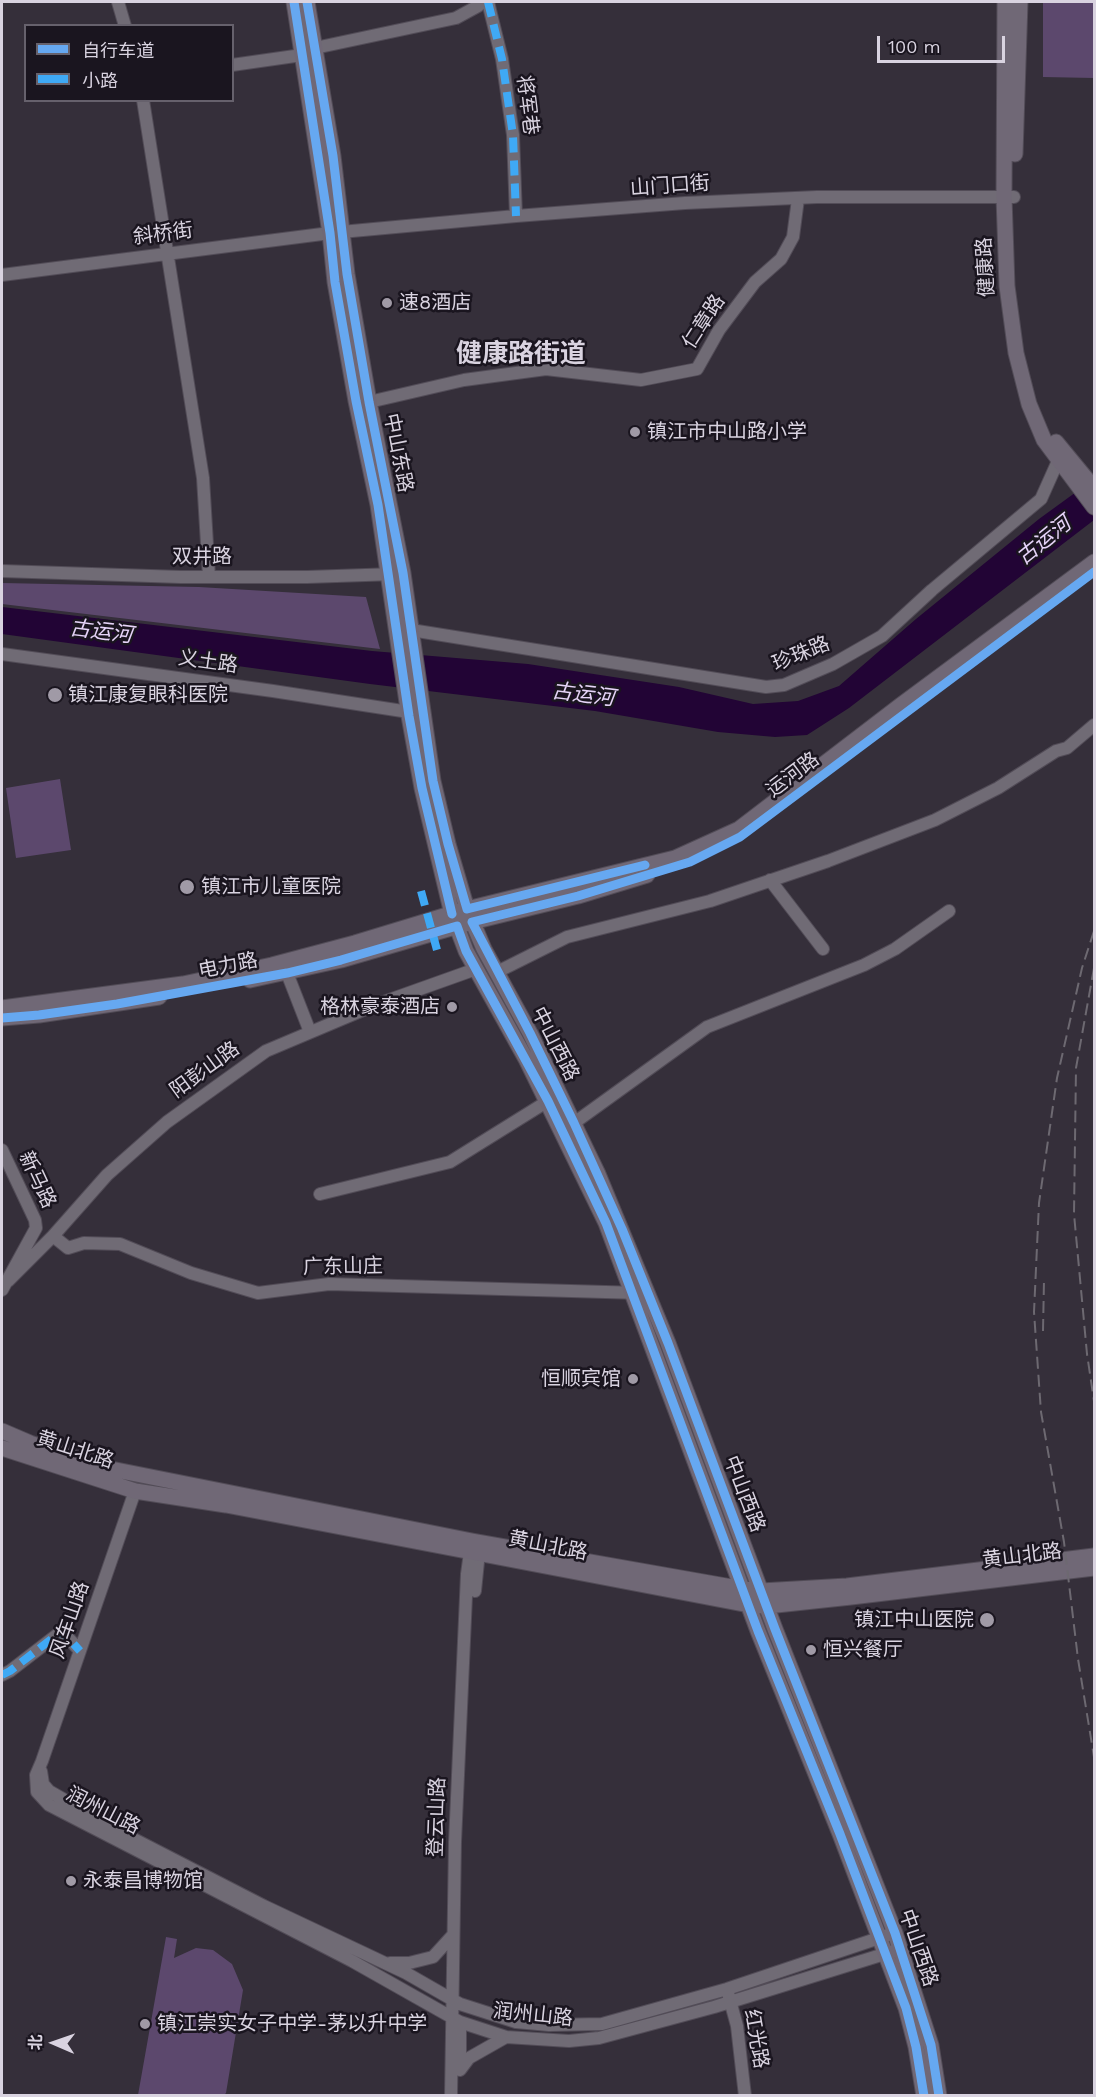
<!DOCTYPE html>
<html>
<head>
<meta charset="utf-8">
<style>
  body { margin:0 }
  #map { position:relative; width:1096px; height:2097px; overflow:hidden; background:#352f3a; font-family:"Work Sans","Noto Sans SC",sans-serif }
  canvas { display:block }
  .frame { position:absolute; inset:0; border:3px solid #d9d3e0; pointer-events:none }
  .legend { position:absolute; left:24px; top:24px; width:210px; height:78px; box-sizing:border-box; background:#1a151f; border:2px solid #66616c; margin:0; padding:8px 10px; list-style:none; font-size:18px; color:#d9d3e0 }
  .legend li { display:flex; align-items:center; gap:12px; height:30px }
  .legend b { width:30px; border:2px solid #66616c }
  .north { position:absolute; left:24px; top:2013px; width:60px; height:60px; -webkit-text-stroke:4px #1a151f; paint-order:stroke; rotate:272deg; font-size:16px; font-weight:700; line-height:24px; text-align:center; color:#d9d3e0 }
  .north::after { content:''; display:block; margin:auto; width:21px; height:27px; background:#d9d3e0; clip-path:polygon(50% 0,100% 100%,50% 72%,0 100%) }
  .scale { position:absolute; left:877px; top:36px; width:128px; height:27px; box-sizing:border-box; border:3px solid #d9d3e0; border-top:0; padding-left:8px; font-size:18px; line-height:21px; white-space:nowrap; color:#d9d3e0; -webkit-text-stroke:4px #1a151f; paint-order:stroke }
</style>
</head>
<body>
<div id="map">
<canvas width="1096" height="2097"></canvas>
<div class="frame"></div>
<ul class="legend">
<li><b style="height:8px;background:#66a8f1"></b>自行车道</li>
<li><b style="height:8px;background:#3fa9f5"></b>小路</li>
</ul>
<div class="north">北</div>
<div class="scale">100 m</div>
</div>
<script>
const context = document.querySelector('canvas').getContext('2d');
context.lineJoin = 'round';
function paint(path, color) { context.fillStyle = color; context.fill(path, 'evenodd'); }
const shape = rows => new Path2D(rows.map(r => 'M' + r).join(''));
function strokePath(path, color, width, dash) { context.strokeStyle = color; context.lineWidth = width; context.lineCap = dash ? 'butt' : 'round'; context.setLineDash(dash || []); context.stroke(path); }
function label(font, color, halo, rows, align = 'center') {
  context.font = font + ' "Work Sans","Noto Sans SC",sans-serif'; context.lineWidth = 5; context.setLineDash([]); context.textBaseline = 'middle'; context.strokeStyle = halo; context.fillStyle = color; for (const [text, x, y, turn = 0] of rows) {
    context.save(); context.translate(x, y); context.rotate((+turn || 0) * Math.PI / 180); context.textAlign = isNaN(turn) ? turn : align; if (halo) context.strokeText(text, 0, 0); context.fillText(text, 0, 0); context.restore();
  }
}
paint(shape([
  [1043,2,1094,2,1094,78,1043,77],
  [2,583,199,587,366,597,380,649,2,604],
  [60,779,71,850,16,858,6,788],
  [166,1937,177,1939,174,1958,196,1948,213,1950,232,1964,243,1990,226,2093,224,2095,138,2095]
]), '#5c486d');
paint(shape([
  [1094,479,1094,520,849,708,807,735,775,737,718,732,595,711,370,684,2,634,2,607,372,651,528,664,679,687,753,704,798,701,839,686,916,619,1039,519]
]), '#220435');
const minor = shape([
  [118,2,125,26],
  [488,2,502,59,513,135,516,216],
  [315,48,456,18,478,6,480,2],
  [232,65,302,55],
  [143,100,203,478,209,577],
  [2,275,330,233,516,216,685,203,817,197,1014,197],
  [369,402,464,380,546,369,641,380,697,369,719,330,755,282,781,259,793,237,798,199],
  [2,571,181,577,307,577,395,574],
  [411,630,766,687,784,685,833,664,882,636,932,590,1041,499,1058,461],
  [2,654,273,691,409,712],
  [770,880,823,949],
  [497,972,567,937,710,901,828,861,935,820,998,788,1056,751,1067,748,1094,725],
  [287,973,310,1032],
  [574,1123,707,1027,864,965,895,949,949,911],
  [2,1150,35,1220,36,1228,2,1290],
  [320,1194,450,1162,548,1101],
  [53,1236,68,1248,84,1243,120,1244,191,1273,258,1293,329,1284,640,1293],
  [8,1281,53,1236,107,1175,167,1122,266,1051,375,1005,476,969],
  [135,1491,42,1761,36,1775,37,1792,49,1805,352,1961,460,2022,506,2037,569,2041,599,2038,714,2007,894,1951],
  [475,1591,479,1552],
  [2,1675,10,1671,62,1631,80,1651],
  [41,1771,43,1784,49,1791,124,1834,264,1906,406,1973,460,2004,516,2022,549,2025,602,2024,727,1989,888,1935],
  [390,1963,409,1963,433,1957,453,1935],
  [728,1993,737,2026,745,2096],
  [460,2064,460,2022],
  [460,2070,469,2058,506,2037],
  [451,2096,455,1842,467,1574,471,1545]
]);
const major = shape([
  [294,2,330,233,335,282,356,401,378,505,409,716,422,788,452,914,466,951,526,1059,606,1223,758,1631,840,1834,906,2008,916,2047,924,2096],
  [307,2,333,156,347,274,369,402,403,573,433,781,448,844,467,909,484,949,530,1033,598,1174,668,1343,775,1629,895,1933,931,2045,939,2096],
  [1005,2,1004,197,1007,286,1016,353,1029,404,1044,440,1094,507],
  [1015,154,1020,2],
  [1056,442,1094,488],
  [250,980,341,960,472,922,578,896,647,875],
  [2,1008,183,984,272,965,355,943,467,909,675,858,739,829,901,705,1094,562],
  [2,1018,39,1015,159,997],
  [2,1431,30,1443,101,1467,472,1541,743,1589,761,1591,847,1586,1094,1556],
  [2,1448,135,1491,226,1505,749,1605,767,1606,851,1597,1094,1568]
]);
strokePath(minor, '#524c57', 14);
strokePath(major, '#524c57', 17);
strokePath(minor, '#706b75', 12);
strokePath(major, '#706876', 15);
strokePath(shape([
  [1094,931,1082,968,1057,1078,1039,1203,1034,1312,1041,1412,1064,1542,1078,1659,1094,1757],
  [1094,968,1076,1068,1074,1214,1087,1354,1094,1401],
  [1043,1331,1044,1280]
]), '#6d6971', 2, [12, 6]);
strokePath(shape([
  [488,2,502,59,513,135,516,216],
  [421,891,437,950],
  [2,1675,10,1671,62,1631,80,1651]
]), '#3fa9f5', 8, [15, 8]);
strokePath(shape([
  [294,2,330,233,335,282,356,401,378,505,409,716,422,788,452,914],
  [307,2,333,156,347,274,369,402,403,573,433,781,448,844,467,909,645,865],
  [2,1018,39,1015,117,1004,287,973,341,960,457,926,466,951,548,1101,606,1223,758,1631,840,1834,906,2008,916,2047,924,2096],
  [939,2096,931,2045,895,1933,775,1629,668,1343,622,1229,574,1123,530,1033,472,922,578,896,690,862,740,837,1094,572]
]), '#66a8f1', 9);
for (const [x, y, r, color] of [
  [387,303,6,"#a09aa6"],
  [635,432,6,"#a09aa6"],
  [55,695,8,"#a09aa6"],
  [187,887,8,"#a09aa6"],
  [452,1007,6,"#a09aa6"],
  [633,1379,6,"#a09aa6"],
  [987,1620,8,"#a09aa6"],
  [811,1650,6,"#a09aa6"],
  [71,1881,6,"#a09aa6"],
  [145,2024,6,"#a09aa6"]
]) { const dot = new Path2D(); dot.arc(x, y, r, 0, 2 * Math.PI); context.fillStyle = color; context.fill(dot); strokePath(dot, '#1a151f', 2); }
label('20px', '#d9d3e0', '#1a151f', [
  ["将军巷",527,105,83],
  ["山门口街",670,186,-4],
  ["斜桥街",163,234,-7],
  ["健康路",986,267,-93],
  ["仁章路",704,322,-57],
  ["中山东路",398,453,79],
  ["双井路",202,557],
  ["珍珠路",801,654,-22],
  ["义土路",208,662,8],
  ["运河路",793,775,-37],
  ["电力路",228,966,-11],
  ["中山西路",555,1044,63],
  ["阳彭山路",205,1070,-36],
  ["新马路",37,1180,65],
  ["广东山庄",343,1267,-1],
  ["黄山北路",75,1450,18],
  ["中山西路",744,1494,69],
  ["黄山北路",548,1546,11],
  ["黄山北路",1022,1556,-7],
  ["风车山路",70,1620,-71],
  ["润州山路",103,1811,27],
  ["登云山路",437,1817,-88],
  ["中山西路",918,1948,71],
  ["润州山路",533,2015,6],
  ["红光路",756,2039,80]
]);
label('20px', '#d9d3e0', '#1a151f', [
  ["速8酒店",399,303],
  ["镇江市中山路小学",647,432],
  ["镇江康复眼科医院",68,695],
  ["镇江市儿童医院",201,887],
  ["格林豪泰酒店",440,1007,"right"],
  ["恒顺宾馆",621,1379,"right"],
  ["镇江中山医院",974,1620,"right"],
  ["恒兴餐厅",823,1650],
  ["永泰昌博物馆",83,1881],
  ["镇江崇实女子中学-茅以升中学",157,2024]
], 'left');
label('italic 21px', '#e6d4f8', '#1a151f', [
  ["古运河",1044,541,-39],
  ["古运河",101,632,7],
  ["古运河",583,695,7]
]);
label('bold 26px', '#d9d3e0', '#1a151f', [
  ["健康路街道",521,354]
]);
</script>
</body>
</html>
